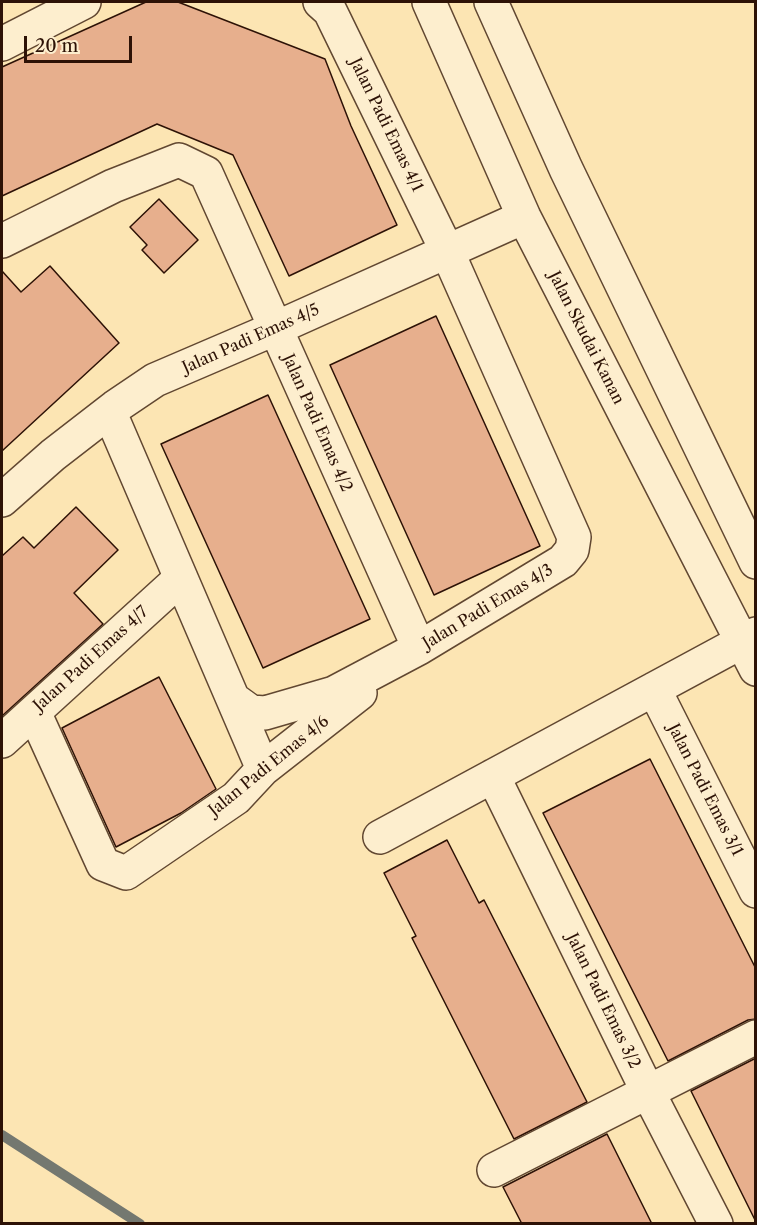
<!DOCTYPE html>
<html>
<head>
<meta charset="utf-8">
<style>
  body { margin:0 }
  #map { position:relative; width:757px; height:1225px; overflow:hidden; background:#fce5b3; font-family:"Libre Caslon Text",serif }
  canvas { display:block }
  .frame { position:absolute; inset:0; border:3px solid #2d1206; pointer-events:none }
  .scale { position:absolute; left:24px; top:36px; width:108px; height:27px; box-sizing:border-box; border:3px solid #2d1206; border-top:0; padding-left:8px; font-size:18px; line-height:21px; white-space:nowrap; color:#2d1206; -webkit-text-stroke:4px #fdeece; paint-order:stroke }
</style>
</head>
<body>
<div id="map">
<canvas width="757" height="1225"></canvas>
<div class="frame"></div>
<div class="scale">20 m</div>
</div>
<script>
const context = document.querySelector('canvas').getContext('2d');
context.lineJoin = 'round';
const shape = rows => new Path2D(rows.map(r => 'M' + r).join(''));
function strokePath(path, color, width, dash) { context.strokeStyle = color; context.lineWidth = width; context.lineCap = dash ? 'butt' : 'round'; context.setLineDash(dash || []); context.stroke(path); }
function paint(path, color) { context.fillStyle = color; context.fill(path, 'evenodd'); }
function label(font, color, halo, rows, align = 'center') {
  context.font = font + ' "Libre Caslon Text",serif'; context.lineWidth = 4.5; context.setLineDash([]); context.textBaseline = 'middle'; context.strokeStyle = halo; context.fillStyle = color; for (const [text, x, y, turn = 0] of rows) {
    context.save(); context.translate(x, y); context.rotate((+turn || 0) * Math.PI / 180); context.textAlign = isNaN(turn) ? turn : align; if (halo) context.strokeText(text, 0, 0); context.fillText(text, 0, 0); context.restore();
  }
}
strokePath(shape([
  [2,1135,140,1224]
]), '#747870', 10);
const building = shape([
  [146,2,178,2,325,59,351,126,397,225,289,276,233,155,157,124,2,196,2,67,146,2],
  [159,199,198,240,164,273,142,250,147,245,130,227,159,199],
  [50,266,119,343,2,451,2,271,21,292,50,266],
  [436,316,540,546,434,595,330,365,436,316],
  [268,395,370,619,263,668,161,444,268,395],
  [76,507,118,550,74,593,103,624,2,716,2,556,23,537,34,548,76,507],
  [159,677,216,789,181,813,116,847,62,728,159,677],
  [650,759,756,969,756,1019,748,1020,668,1061,543,813,650,759],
  [447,840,479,903,484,900,587,1102,514,1139,412,938,416,936,384,873,447,840],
  [756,1058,756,1222,691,1091,756,1058],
  [607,1134,652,1224,522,1224,503,1187,607,1134]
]);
paint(building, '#e7af8d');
strokePath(building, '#2d1206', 1.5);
const minor = shape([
  [429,2,524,217,756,669],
  [491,2,566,169,756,562],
  [2,44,84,2],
  [2,241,113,186,179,160,206,173,419,648],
  [110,413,263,769],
  [2,500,53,455,115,407,155,380,274,329,524,217],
  [654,689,756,891],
  [233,699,251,712,265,713,334,693,419,648,563,561,572,550,574,537,447,251,330,11,320,2],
  [34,712,103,864,126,873,236,798,263,769,360,693],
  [2,741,181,578],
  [493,776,648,1092,716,1224],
  [380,837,756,634],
  [494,1170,756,1037]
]);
strokePath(minor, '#614731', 36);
strokePath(minor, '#fdeece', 33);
label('16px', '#2d1206', '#fdeece', [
  ["Jalan Padi Emas 4/1",386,125,64],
  ["Jalan Skudai Kanan",586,338,63],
  ["Jalan Padi Emas 4/5",251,339,-24],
  ["Jalan Padi Emas 4/2",317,423,66],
  ["Jalan Padi Emas 4/3",488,607,-31],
  ["Jalan Padi Emas 4/7",91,659,-42],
  ["Jalan Padi Emas 4/6",269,766,-39],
  ["Jalan Padi Emas 3/1",705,790,63],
  ["Jalan Padi Emas 3/2",603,1001,64]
]);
</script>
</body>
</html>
